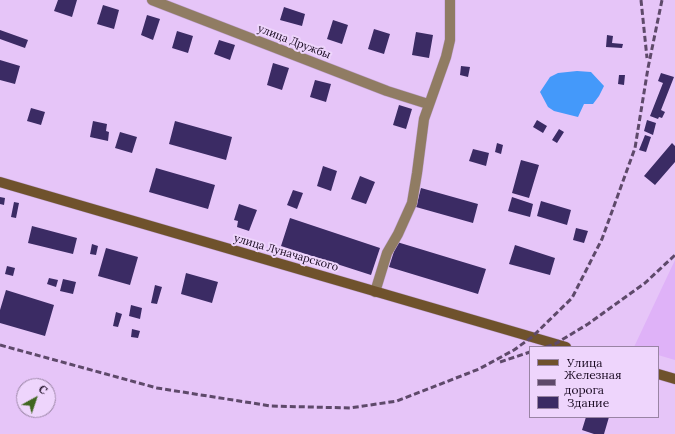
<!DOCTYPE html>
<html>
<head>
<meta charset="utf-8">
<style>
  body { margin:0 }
  #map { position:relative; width:675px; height:434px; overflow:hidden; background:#e6c5f8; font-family:Lora,serif }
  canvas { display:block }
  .legend { position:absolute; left:529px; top:346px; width:130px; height:72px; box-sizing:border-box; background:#eed5fc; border:1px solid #9984a4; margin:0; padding:5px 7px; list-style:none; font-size:12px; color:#190a21 }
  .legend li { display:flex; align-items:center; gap:8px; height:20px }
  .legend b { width:20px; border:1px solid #9984a4 }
  .north { position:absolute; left:16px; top:378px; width:40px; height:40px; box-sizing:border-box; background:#eed5fc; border:1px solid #9984a4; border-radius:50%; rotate:40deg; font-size:11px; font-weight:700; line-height:16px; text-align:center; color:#190a21 }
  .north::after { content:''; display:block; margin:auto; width:14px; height:18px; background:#406621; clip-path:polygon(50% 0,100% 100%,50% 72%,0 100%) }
</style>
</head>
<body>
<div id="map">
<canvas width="675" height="434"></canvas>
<ul class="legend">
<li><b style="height:5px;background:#6f522c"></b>Улица</li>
<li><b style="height:5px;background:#5e496a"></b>Железная дорога</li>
<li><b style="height:11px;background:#3b2b64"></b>Здание</li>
</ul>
<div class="north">С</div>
</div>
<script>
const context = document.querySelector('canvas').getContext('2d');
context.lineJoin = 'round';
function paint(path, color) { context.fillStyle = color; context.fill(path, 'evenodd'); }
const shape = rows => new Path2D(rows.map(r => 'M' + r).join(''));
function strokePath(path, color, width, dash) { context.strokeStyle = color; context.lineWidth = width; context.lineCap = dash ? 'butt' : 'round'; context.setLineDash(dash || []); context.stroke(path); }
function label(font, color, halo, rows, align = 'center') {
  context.font = font + ' Lora,serif'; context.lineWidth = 4; context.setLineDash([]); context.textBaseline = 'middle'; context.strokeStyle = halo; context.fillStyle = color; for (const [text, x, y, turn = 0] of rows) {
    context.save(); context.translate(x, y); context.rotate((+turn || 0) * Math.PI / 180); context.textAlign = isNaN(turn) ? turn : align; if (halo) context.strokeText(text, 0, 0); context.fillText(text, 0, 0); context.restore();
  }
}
paint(shape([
  [675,260,675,360,658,355,658,347,634,347]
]), '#dfb2f8');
paint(shape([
  [577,71,591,72,604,86,599,96,593,104,584,104,578,117,554,111,548,107,540,92,550,77,558,73]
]), '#4499fa');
paint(shape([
  [58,0,77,0,72,17,54,11],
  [103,5,119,10,114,29,97,24],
  [284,7,305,14,302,26,280,20],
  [147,15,160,19,153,40,141,35],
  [333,20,348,25,342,44,327,39],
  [374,29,390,34,384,54,368,49],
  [0,30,28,40,25,48,0,39],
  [177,31,193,36,188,53,172,48],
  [416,32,433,35,429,58,412,55],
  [607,35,613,36,612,43,623,44,622,48,606,47],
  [219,40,235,45,230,60,214,54],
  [0,60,20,66,15,84,0,80],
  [273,63,289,68,282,90,267,85],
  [461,66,470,67,468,77,460,75],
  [661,73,674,77,661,110,665,112,662,118,659,117,658,119,650,116,663,83,658,81],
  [619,75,625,75,624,85,618,84],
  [315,80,331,84,326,102,310,97],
  [399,105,412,109,406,129,393,125],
  [31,108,45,112,41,125,27,121],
  [537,120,547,126,543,133,533,127],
  [647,120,656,123,653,135,644,131],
  [93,121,107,124,106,131,109,132,108,141,90,137],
  [175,121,232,137,226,160,169,144],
  [559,129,564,132,557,143,552,140],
  [120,132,137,137,132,153,115,148],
  [645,135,651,137,646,152,639,150],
  [497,143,503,145,501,154,495,152],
  [672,143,675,146,675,162,655,185,644,176],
  [473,149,489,153,486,166,469,161],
  [521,160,539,165,529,198,512,193],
  [323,166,337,171,331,191,317,186],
  [156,168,215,185,208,209,149,192],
  [360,176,375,182,366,204,351,199],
  [421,188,478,204,473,223,416,207],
  [293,190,303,193,297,209,287,205],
  [0,197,5,198,4,205,0,204],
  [512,197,533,204,530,217,508,211],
  [541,201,571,210,567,225,537,216],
  [14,202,19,203,16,218,11,217],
  [239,204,257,210,249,231,237,227,238,221,234,220],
  [290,218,380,248,371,275,281,246],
  [32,226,77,238,73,254,28,243],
  [576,228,588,231,584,243,573,240],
  [397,242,486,269,478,294,389,267],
  [92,244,98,246,96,255,90,254],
  [515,245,555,258,550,275,509,264],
  [106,248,138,257,130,285,98,276],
  [7,266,15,268,13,276,5,274],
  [186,273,218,282,212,303,181,294],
  [49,278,58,280,56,287,47,284],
  [63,279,76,282,73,294,60,291],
  [155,285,162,287,157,304,151,303],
  [6,290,54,305,45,336,0,323,0,310],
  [131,305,142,308,140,319,129,316],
  [116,312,122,314,118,327,113,326],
  [132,329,140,331,138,338,131,337],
  [586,417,609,417,604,434,594,434,582,430]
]), '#3b2b64');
const street = shape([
  [152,0,387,91,428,104],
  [375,292,387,253,398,234,412,203,417,173,424,119,446,57,450,40,450,0]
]);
const secondary = shape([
  [0,182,566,347],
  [658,374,675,379]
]);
strokePath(street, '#c1a3d1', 11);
strokePath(secondary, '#c1a3d1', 11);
strokePath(street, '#907c63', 10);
strokePath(secondary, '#6f522c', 10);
strokePath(shape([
  [641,0,647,58],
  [0,345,157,388,271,406,350,408,397,401,479,369,514,350,532,337,572,298,602,239,635,148,648,68,662,0],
  [546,347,555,344,588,324,645,283,675,255],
  [500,362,530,352]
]), '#5e496a', 3, [6, 3]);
label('11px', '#190a21', '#eed5fc', [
  ["улица Дружбы",294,42,21],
  ["улица Луначарского",286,253,16]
]);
</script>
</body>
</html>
